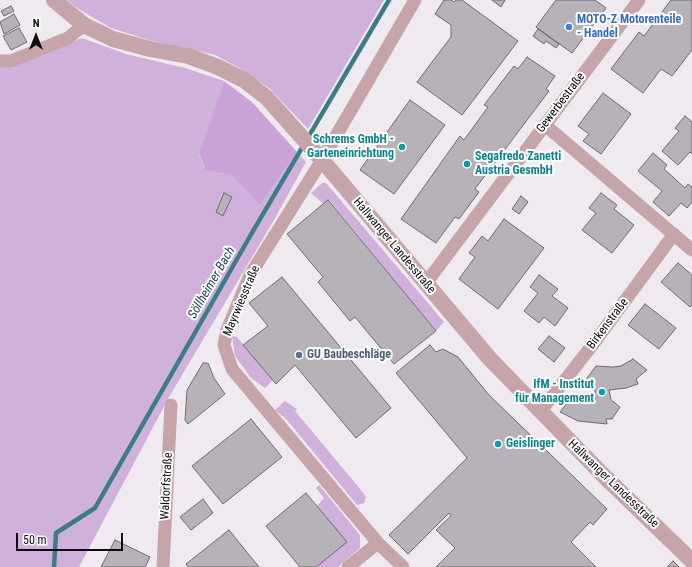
<!DOCTYPE html>
<html>
<head>
<meta charset="utf-8">
<style>
  body { margin:0 }
  #map { position:relative; width:692px; height:567px; overflow:hidden; background:#eeeaf0; font-family:"Roboto Condensed",sans-serif }
  canvas { display:block }
  .north { position:absolute; left:16px; top:16px; width:40px; height:40px; -webkit-text-stroke:3px #fff; paint-order:stroke; rotate:0deg; font-size:11px; font-weight:700; line-height:16px; text-align:center; color:#0c0b0d }
  .north::after { content:''; display:block; margin:auto; width:14px; height:18px; background:#0c0b0d; clip-path:polygon(50% 0,100% 100%,50% 72%,0 100%) }
  .scale { position:absolute; left:16px; top:533px; width:107px; height:18px; box-sizing:border-box; border:2px solid #0c0b0d; border-top:0; padding-left:5px; font-size:12px; line-height:14px; white-space:nowrap; color:#0c0b0d; -webkit-text-stroke:3px #fff; paint-order:stroke }
</style>
</head>
<body>
<div id="map">
<canvas width="692" height="567"></canvas>
<div class="north">N</div>
<div class="scale">50 m</div>
</div>
<script>
const context = document.querySelector('canvas').getContext('2d');
context.lineJoin = 'round';
function paint(path, color) { context.fillStyle = color; context.fill(path, 'evenodd'); }
const shape = rows => new Path2D(rows.map(r => 'M' + r).join(''));
function strokePath(path, color, width, dash) { context.strokeStyle = color; context.lineWidth = width; context.lineCap = dash ? 'butt' : 'round'; context.setLineDash(dash || []); context.stroke(path); }
function label(font, color, halo, rows, align = 'center') {
  context.font = font + ' "Roboto Condensed",sans-serif'; context.lineWidth = 4; context.setLineDash([]); context.textBaseline = 'middle'; context.strokeStyle = halo; context.fillStyle = color; for (const [text, x, y, turn = 0] of rows) {
    context.save(); context.translate(x, y); context.rotate((+turn || 0) * Math.PI / 180); context.textAlign = isNaN(turn) ? turn : align; if (halo) context.strokeText(text, 0, 0); context.fillText(text, 0, 0); context.restore();
  }
}
paint(shape([
  [67,0,384,0,308,129,270,89,241,69,215,55,152,41,111,28,80,10],
  [82,38,126,54,185,68,224,81,199,154,206,171,231,175,260,206,297,152,306,162,274,220,169,397,79,567,0,567,0,64,10,65],
  [322,183,326,183,444,322,436,331,329,200,324,204,311,193],
  [232,336,237,337,273,380,265,388,251,378,235,356],
  [285,401,297,409,295,411,361,490,366,497,364,503,357,505,287,420,275,410],
  [319,485,360,535,360,548,338,567,316,567,317,506,324,498,316,488]
]), '#cfb1db');
paint(shape([
  [224,81,252,102,297,152,260,206,231,175,206,171,199,153]
]), '#caa3da');
strokePath(shape([
  [54,567,56,533,95,508,253,231,389,0]
]), '#3d7c85', 4.5);
const building = shape([
  [444,0,451,0,454,2,456,0,462,0,518,41,462,115,417,82,451,37,451,25,435,14,444,0],
  [492,0,505,0,501,7,492,0],
  [556,0,595,0,606,8,572,53,536,27,556,0],
  [671,0,692,0,692,50,672,76,661,69,643,93,611,69,639,32,644,36,671,0],
  [11,6,14,11,4,16,1,11,11,6],
  [14,14,20,25,4,34,0,22,14,14],
  [19,28,27,42,11,50,3,36,19,28],
  [538,29,559,44,556,48,546,41,544,44,533,36,538,29],
  [527,57,555,76,546,89,549,91,475,189,479,192,459,219,455,217,436,243,401,219,460,136,464,140,488,107,484,105,514,66,518,69,527,57],
  [603,93,631,114,601,154,583,141,589,134,578,126,603,93],
  [410,100,445,125,394,194,360,170,410,100],
  [685,116,692,122,692,154,690,152,678,165,662,151,679,131,675,128,685,116],
  [653,153,667,165,664,169,685,188,688,184,692,187,692,202,687,208,681,203,669,216,653,202,662,191,638,171,653,153],
  [224,193,232,197,223,216,216,212,224,193],
  [601,193,617,205,614,209,634,225,612,253,582,230,596,213,589,208,601,193],
  [521,196,528,202,519,214,512,209,521,196],
  [328,200,436,331,394,364,355,317,350,321,318,282,323,277,287,234,328,200],
  [504,219,544,248,498,309,459,279,475,257,469,253,482,236,488,241,504,219],
  [678,263,692,275,692,305,690,307,661,282,678,263],
  [539,275,558,289,552,296,568,308,555,326,544,317,539,323,524,311,538,293,530,287,539,275],
  [282,277,391,408,356,438,295,365,276,384,243,345,268,326,249,303,282,277],
  [645,304,676,328,659,349,628,325,645,304],
  [549,336,565,348,554,362,538,349,549,336],
  [430,345,436,352,443,349,458,357,489,395,607,509,593,525,590,522,571,542,596,567,436,567,455,548,436,530,451,516,449,513,408,554,389,535,467,458,396,373,430,345],
  [633,359,647,370,636,379,638,384,626,388,609,390,611,400,620,407,612,419,606,419,607,424,578,421,560,412,574,394,595,401,595,389,582,385,596,366,613,367,621,366,633,359],
  [203,363,208,363,214,378,225,394,188,424,185,420,187,390,203,363],
  [251,419,282,457,223,504,192,466,251,419],
  [306,493,347,542,316,567,300,567,266,526,306,493],
  [203,499,213,513,191,530,180,517,203,499],
  [229,530,259,567,188,567,186,564,229,530],
  [115,540,150,557,145,567,101,567,115,540],
  [673,561,679,567,667,567,673,561]
]);
paint(building, '#b6b2b8');
strokePath(building, '#6e6a70', 1);
strokePath(shape([
  [0,61,11,61,68,38,84,25],
  [545,125,692,250],
  [426,283,639,0],
  [540,412,597,339,674,234],
  [163,567,171,405],
  [348,567,378,543],
  [403,567,378,543,232,369,224,345,227,330,250,275,322,160,415,0]
]), '#c6a5aa', 13);
strokePath(shape([
  [54,0,84,25,113,39,150,49,188,56,218,67,244,80,267,98,322,160,490,359,604,476,692,561]
]), '#c6a5aa', 16);
for (const [x, y, r, color] of [
  [569,27,4,"#3f7fe0"],
  [402,147,4,"#0f9aa8"],
  [467,164,4,"#0f9aa8"],
  [299,355,4,"#5c6f8a"],
  [602,392,4,"#0f9aa8"],
  [498,444,4,"#0f9aa8"]
]) { const dot = new Path2D(); dot.arc(x, y, r, 0, 2 * Math.PI); context.fillStyle = color; context.fill(dot); strokePath(dot, '#fff', 1.5); }
label('bold 12px', '#366cbe', '#fff', [
  ["MOTO-Z Motorenteile",577,20],
  ["- Handel",577,34]
], 'left');
label('12px', '#0c0b0d', '#fff', [
  ["Gewerbestraße",561,103,-53],
  ["Hallwanger Landesstraße",394,246,50],
  ["Mayrwiesstraße",242,301,-67],
  ["Birkenstraße",608,324,-53],
  ["Hallwanger Landesstraße",613,484,44],
  ["Waldorfstraße",167,486,-87]
]);
label('bold 12px', '#0d838f', '#fff', [
  ["Schrems GmbH -",394,140],
  ["Garteneinrichtung",394,154],
  ["Segafredo Zanetti",475,157,"left"],
  ["Austria GesmbH",475,171,"left"],
  ["IfM - Institut",594,385],
  ["für Management",594,399],
  ["Geislinger",506,444,"left"]
], 'right');
label('bold 12px', '#4e5e75', '#fff', [
  ["GU Baubeschläge",307,355]
], 'left');
label('italic 13px', '#224c51', '#fff', [
  ["Söllheimer Bach",212,283,-60]
]);
</script>
</body>
</html>
